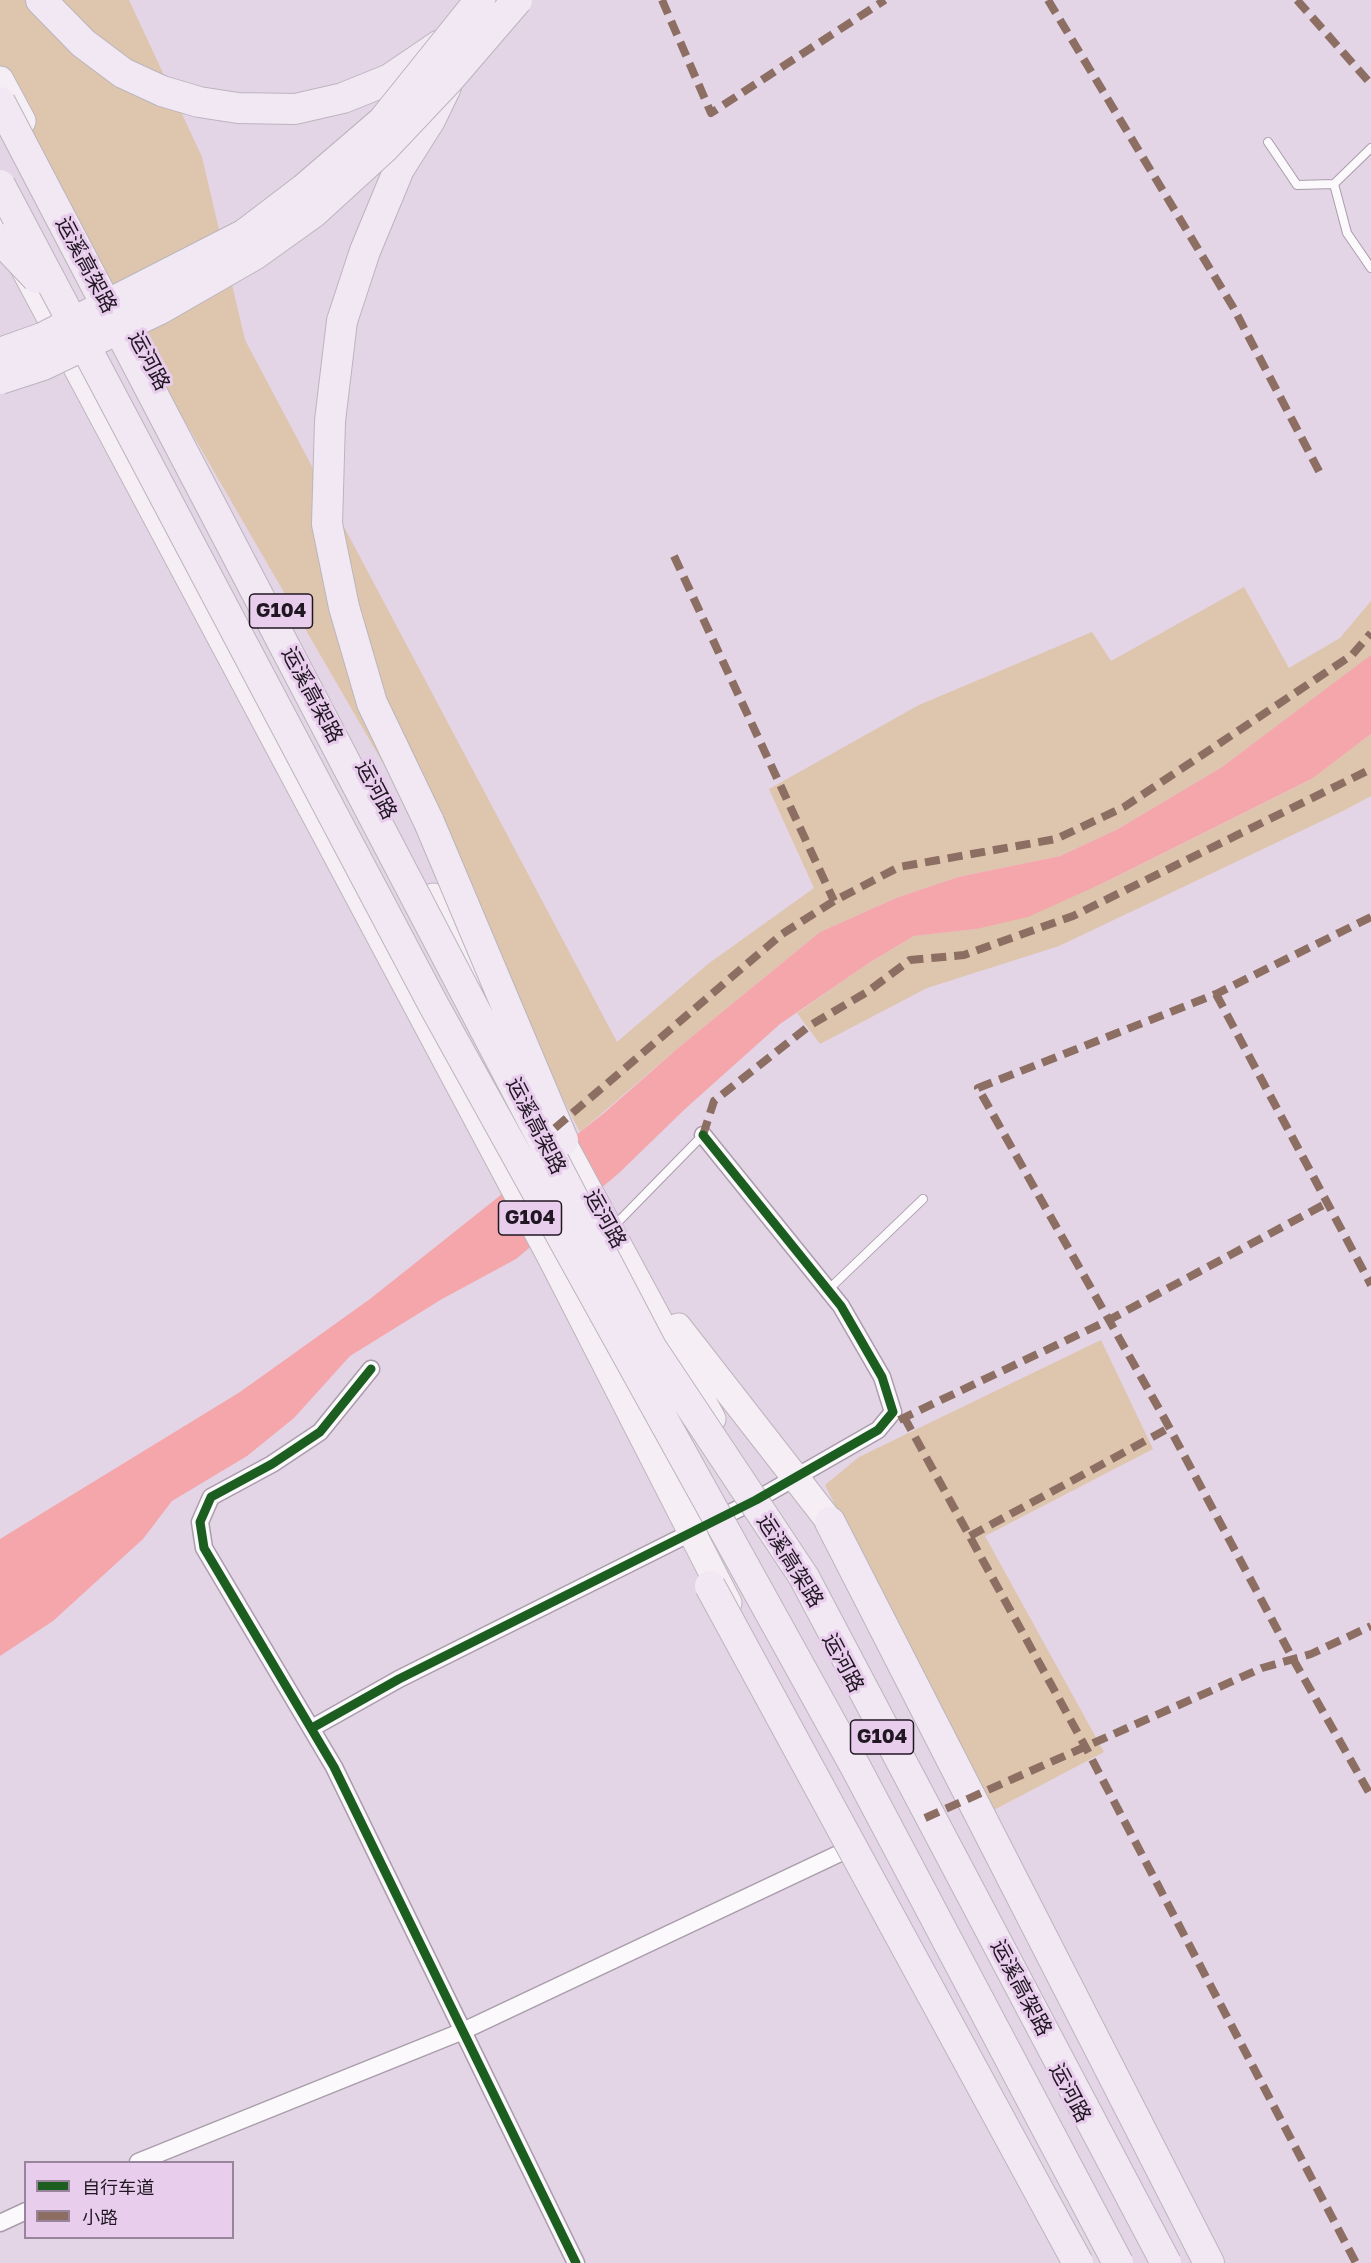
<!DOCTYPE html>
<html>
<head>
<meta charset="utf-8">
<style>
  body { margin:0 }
  #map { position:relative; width:1371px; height:2263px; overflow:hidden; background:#e3d4e6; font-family:"Golos Text","Noto Sans SC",sans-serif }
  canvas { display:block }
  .legend { position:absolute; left:24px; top:2161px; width:210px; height:78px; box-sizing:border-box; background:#e8cded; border:2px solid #98849c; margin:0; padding:8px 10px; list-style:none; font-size:18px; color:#201722 }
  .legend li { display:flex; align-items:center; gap:12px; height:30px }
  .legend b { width:30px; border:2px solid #98849c }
</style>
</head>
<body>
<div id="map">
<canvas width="1371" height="2263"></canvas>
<ul class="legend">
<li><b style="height:8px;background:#1b5e20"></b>自行车道</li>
<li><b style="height:8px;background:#8d6e63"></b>小路</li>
</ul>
</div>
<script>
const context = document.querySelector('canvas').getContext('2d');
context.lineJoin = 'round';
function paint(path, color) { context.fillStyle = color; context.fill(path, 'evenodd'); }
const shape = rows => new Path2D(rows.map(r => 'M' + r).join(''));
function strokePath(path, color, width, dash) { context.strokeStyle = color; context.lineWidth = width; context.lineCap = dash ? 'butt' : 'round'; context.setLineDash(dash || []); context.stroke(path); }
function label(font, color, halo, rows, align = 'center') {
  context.font = font + ' "Golos Text","Noto Sans SC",sans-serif'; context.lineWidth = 6; context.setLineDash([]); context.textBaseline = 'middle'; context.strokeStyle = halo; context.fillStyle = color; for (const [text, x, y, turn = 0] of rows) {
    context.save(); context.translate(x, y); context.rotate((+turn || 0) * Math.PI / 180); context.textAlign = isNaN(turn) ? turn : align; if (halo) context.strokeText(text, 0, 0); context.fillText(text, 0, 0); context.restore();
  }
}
paint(shape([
  [0,0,129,0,202,157,245,340,617,1042,708,964,814,888,769,789,919,705,1092,632,1111,661,1244,587,1289,668,1340,638,1371,601,1371,656,1222,767,1118,829,1060,856,958,877,896,898,820,932,678,1048,580,1132,442,865,0,102],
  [1371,734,1371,796,1345,810,1059,946,927,988,820,1044,797,1013,872,961,914,936,976,929,1103,883,1313,778],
  [1101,1340,1153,1449,985,1536,1104,1752,990,1812,825,1485,859,1457]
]), '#dec5ad');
paint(shape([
  [1371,655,1371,734,1313,778,1103,883,1028,917,976,929,914,936,872,961,780,1024,685,1109,619,1173,516,1259,442,1299,350,1356,294,1418,247,1456,172,1501,143,1539,53,1621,0,1656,0,1539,240,1392,370,1299,604,1113,678,1048,820,932,896,898,958,877,1060,856,1118,829,1222,767]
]), '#f4a6ab');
const lane = shape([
  [1268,142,1297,185,1334,184],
  [1371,148,1334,184,1347,233,1371,268],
  [613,1227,703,1135],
  [828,1290,923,1199]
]);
const street = shape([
  [371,1369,320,1432,272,1464,211,1497,200,1522,204,1548,334,1767,576,2263],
  [312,1728,399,1679,756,1500,878,1430,893,1412,882,1377,841,1306,703,1135],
  [138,2162,463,2031,853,1847],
  [0,2223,26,2211]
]);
const primary = shape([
  [0,80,22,121],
  [0,223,552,1259,728,1603],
  [433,897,507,1039],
  [552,1123,712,1419],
  [678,1327,830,1522]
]);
const highway = shape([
  [41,0,83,43,123,73,162,91,199,102,238,108,295,109,343,98,390,79,440,45],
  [429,822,372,703,344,607,327,524,330,421,342,321,365,251,399,169,430,120,446,87],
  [830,1522,1209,2263]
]);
strokePath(lane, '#a99dab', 10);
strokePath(street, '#a99dab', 19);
strokePath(primary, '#bbb5bd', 29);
strokePath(highway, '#bbb5bd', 32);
strokePath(lane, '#fbf9fb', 8);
strokePath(street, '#fbf9fb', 16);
strokePath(primary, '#f5eff5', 27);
strokePath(highway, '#f1e8f3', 30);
const highwayBridge = shape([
  [0,102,651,1347,804,1577,1166,2263],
  [0,185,433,1004,855,1766,1118,2263],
  [0,239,37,278],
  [0,353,42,338,245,234,304,189,383,121,480,0],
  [0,379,43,365,160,309,254,255,314,212,384,148,450,78,517,0],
  [429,822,563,1140],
  [710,1586,1078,2263]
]);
strokePath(highwayBridge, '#bbb5bd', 32, []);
strokePath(highwayBridge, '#f1e8f3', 30);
strokePath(shape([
  [662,0,711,113,885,0],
  [1048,0,1233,307,1320,473],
  [1297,0,1371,84],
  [674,556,834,901],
  [1371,917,1216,994,978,1088,1162,1414,1293,1659,1371,1796],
  [1216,994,1371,1285],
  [555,1128,782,934,834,901,899,867,1056,839,1124,807,1352,655,1371,633],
  [703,1135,714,1101,809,1026,867,992,910,960,964,955,1073,916,1371,769],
  [904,1417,1086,1748,1356,2263],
  [899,1420,1109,1320,1327,1203],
  [970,1536,1169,1428],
  [925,1818,1262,1668,1311,1654,1371,1626]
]), '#8d6e63', 8, [15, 8]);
strokePath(shape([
  [371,1369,320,1432,272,1464,211,1497,200,1522,204,1548,334,1767,576,2263],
  [312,1728,399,1679,756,1500,878,1430,893,1412,882,1377,841,1306,703,1135]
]), '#1b5e20', 9);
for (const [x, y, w] of [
  [281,611,63],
  [530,1218,63],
  [882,1737,63]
]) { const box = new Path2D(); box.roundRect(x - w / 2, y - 17, w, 34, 4.5); context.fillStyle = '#e8cded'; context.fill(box); strokePath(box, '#201722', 1.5); }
label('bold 20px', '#201722', null, [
  ["G104",281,611],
  ["G104",530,1218],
  ["G104",882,1737]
]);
label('21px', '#201722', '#e8cded', [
  ["运溪高架路",86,265,62],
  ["运河路",149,361,62],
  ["运溪高架路",312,695,62],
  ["运河路",376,790,62],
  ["运溪高架路",536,1126,63],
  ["运河路",605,1219,61],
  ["运溪高架路",790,1561,58],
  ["运河路",843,1663,62],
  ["运溪高架路",1021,1988,62],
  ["运河路",1070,2093,62]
]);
</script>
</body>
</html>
